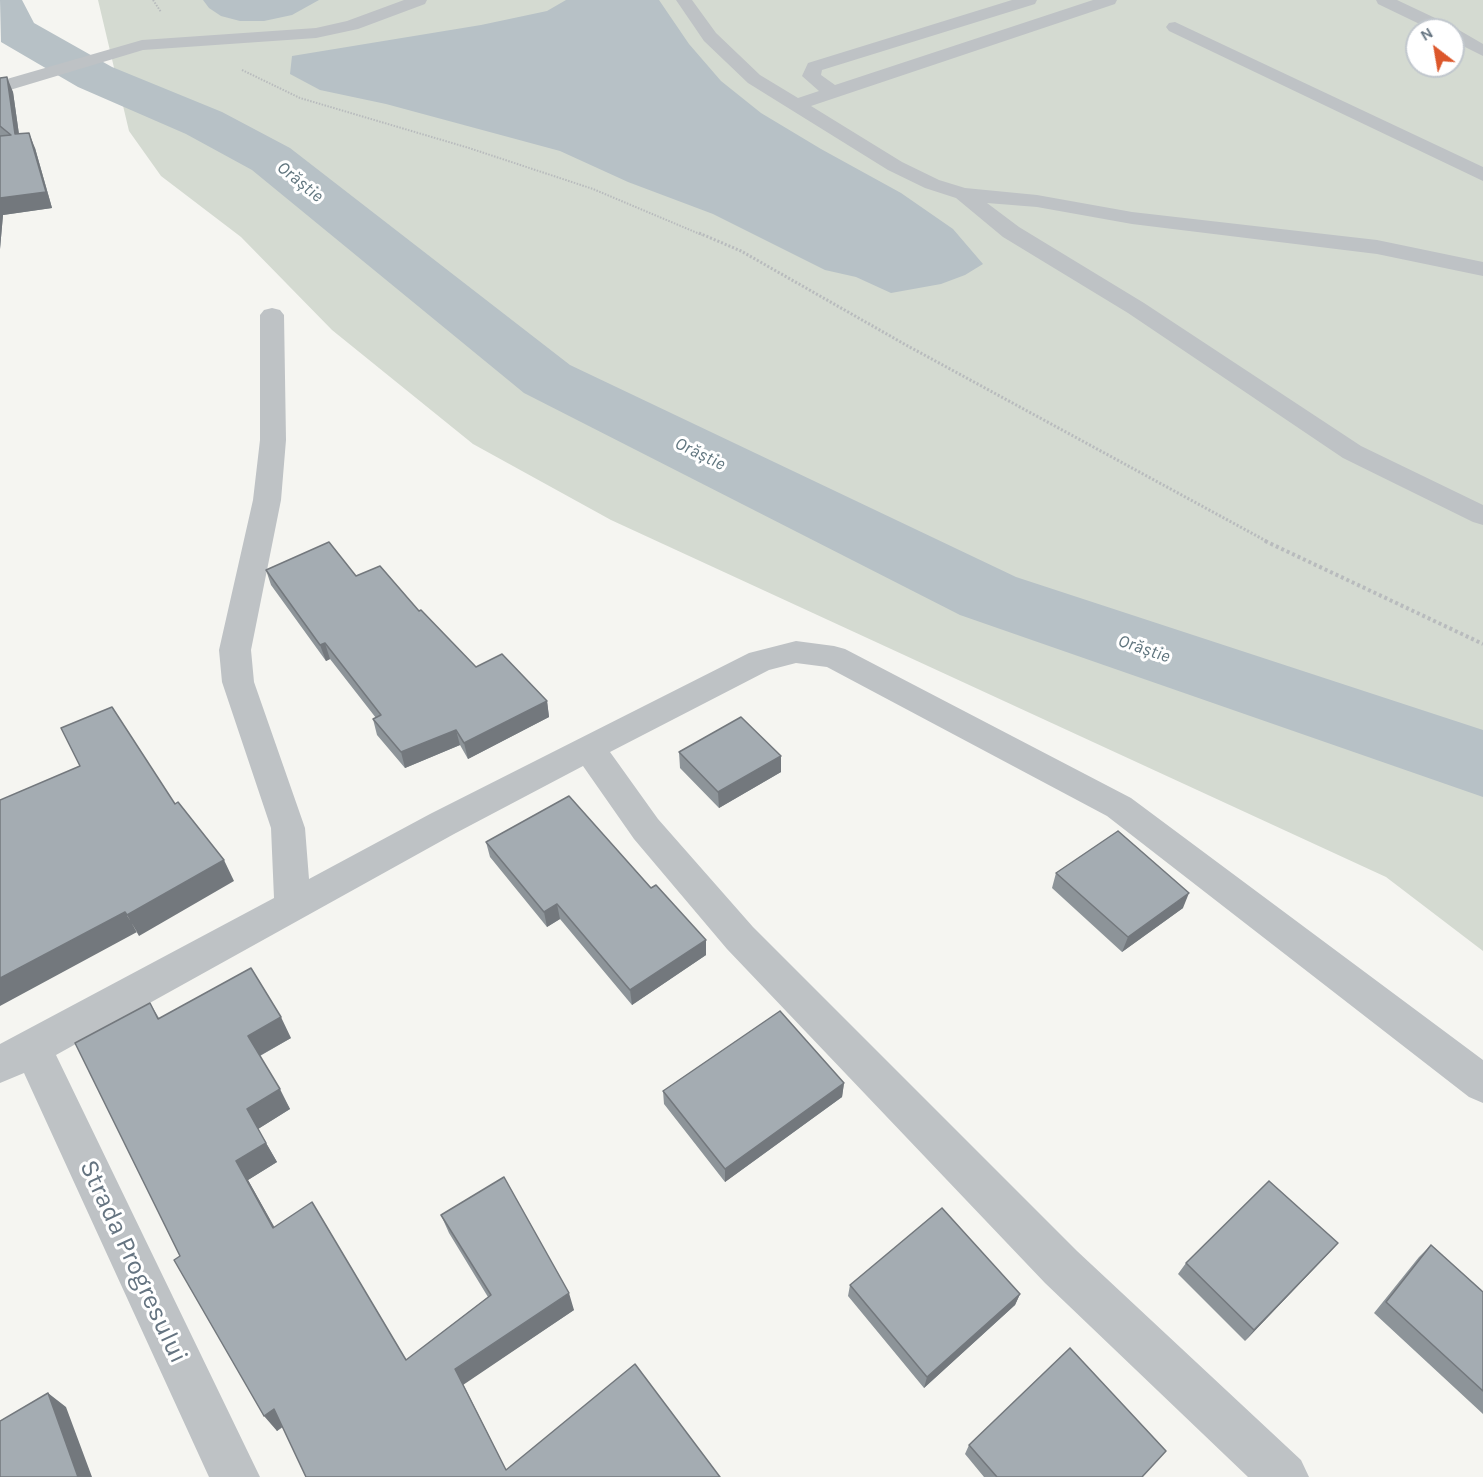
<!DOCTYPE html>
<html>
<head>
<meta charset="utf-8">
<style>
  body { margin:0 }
  #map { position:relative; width:1483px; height:1477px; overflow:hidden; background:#f5f5f1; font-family:Karla,sans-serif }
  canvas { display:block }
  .north { position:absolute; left:1405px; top:18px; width:60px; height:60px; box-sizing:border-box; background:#fff; border:2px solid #c1c7cd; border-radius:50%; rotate:329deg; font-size:16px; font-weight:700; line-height:24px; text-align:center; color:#657481 }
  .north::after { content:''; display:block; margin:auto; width:21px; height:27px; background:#dc572b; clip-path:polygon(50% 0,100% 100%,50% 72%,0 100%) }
</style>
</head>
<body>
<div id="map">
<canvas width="1483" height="1477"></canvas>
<div class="north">N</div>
</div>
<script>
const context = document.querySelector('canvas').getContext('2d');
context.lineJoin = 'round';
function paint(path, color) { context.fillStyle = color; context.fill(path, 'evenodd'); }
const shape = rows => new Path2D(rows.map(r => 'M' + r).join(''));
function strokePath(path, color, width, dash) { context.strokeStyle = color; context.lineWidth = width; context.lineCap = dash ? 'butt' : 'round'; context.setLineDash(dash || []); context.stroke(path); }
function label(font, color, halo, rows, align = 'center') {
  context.font = font + ' Karla,sans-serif'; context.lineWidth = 6; context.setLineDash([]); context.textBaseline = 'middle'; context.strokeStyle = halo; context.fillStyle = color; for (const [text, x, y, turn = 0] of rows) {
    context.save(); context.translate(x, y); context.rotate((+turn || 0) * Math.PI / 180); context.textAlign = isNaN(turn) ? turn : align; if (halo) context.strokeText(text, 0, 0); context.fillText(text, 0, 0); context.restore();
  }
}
paint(shape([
  [98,0,1483,0,1483,951,1386,877,611,520,473,444,332,330,241,237,161,176,129,131],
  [1417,30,1453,30,1453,66,1417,66]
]), '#d4dad1');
paint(shape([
  [203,0,319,0,292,15,264,21,240,21,221,16,209,8],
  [566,0,659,0,689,44,721,81,761,113,821,149,901,193,953,229,983,264,965,275,941,284,891,293,856,277,825,270,713,214,628,182,560,151,386,104,320,90,290,74,292,56,481,25,547,11]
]), '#b7c1c6');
paint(shape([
  [0,0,22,0,34,23,112,67,222,112,290,148,570,365,1016,577,1483,730,1483,797,960,615,524,393,252,170,186,134,78,87,1,42,0,0]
]), '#b7c1c6');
strokePath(shape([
  [153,0,161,12],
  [242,70,300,98,469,148,593,189,702,235]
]), '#b8bbbd', 2, [1.5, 1.5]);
strokePath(shape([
  [699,233,741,251,906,345,1268,542]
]), '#b8bbbd', 3, [2, 2]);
strokePath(shape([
  [1265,541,1483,644]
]), '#b8bbbd', 4, [3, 3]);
paint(shape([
  [404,0,427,0,425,4,358,29,316,38,143,50,0,93,0,81,142,40,316,28,347,21,404,0],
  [676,0,692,0,716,33,760,75,798,98,819,91,802,76,808,63,1012,0,1037,0,1035,4,822,70,821,75,835,85,1093,0,1117,0,1115,4,811,106,902,162,939,180,965,188,1037,195,1132,212,1377,240,1483,262,1483,276,1377,254,1132,224,1037,207,987,203,1019,227,1144,303,1361,446,1483,505,1483,525,1473,522,1343,458,1128,313,1003,237,956,198,925,188,888,170,748,83,704,41,676,0],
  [1376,0,1397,0,1452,26,1483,44,1483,56,1453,41,1453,30,1432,30,1378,4,1376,0],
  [1175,22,1483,167,1483,181,1169,31,1166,27,1169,23,1175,22],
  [272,308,280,310,284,315,286,440,281,500,251,650,254,682,305,828,309,879,430,814,749,653,796,641,834,646,845,649,1131,798,1483,1060,1483,1103,1469,1097,1107,816,827,667,796,663,769,670,610,752,658,819,753,927,1077,1251,1301,1460,1309,1477,1248,1477,1045,1283,727,949,634,839,583,766,454,834,56,1055,260,1477,209,1477,24,1073,0,1083,0,1044,274,898,271,828,222,682,219,650,253,500,260,440,260,315,264,310,272,308]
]), '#bec2c5');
paint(shape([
  [0,78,13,92,19,134,35,148,52,208,3,215,0,249],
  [266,570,356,576,419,611,476,667,547,701,549,717,468,759,460,745,405,768,377,735,373,719,376,718,330,659,326,661,271,585],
  [679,752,781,772,719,808,680,768],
  [486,842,706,955,632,1005,560,919,547,927,490,857],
  [1056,873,1183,908,1122,952,1052,888],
  [150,1003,159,1018,291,1038,260,1056,290,1109,258,1129,277,1162,248,1180,274,1227,406,1360,488,1297,449,1233,441,1215,574,1310,463,1384,506,1470,720,1477,306,1477,283,1427,277,1431,180,1256],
  [844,1083,842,1097,725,1182,664,1104,663,1091],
  [1338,1243,1327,1255,1245,1341,1178,1274,1186,1263],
  [1431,1245,1483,1292,1483,1414,1374,1313,1419,1257],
  [850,1285,1020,1294,1015,1305,924,1388,848,1296],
  [969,1445,1143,1477,984,1477,965,1454]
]), '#8d9499');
paint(shape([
  [7,77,13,92,21,149,15,134],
  [29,133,35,148,52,208,3,215,0,249,0,198],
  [325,643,330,659,326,661,320,645],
  [547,701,549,717,468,759,464,743],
  [456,730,460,745,405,768,401,752],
  [781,756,781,772,719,808,718,792],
  [224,860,234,881,139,936,127,915],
  [1189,893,1183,908,1122,952,1128,937],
  [557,904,560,919,547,927,544,912],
  [125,912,137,932,0,1006,0,978],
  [706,940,706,955,632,1005,630,990],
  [281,1017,291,1038,259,1056,248,1036],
  [844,1083,842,1097,725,1182,725,1169],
  [280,1089,290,1109,258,1129,277,1162,248,1180,285,1246,273,1228,236,1161,247,1109],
  [1338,1243,1327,1255,1245,1341,1254,1330],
  [569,1293,574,1310,463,1385,455,1369],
  [1020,1294,1015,1305,924,1388,927,1377],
  [48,1393,66,1407,92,1477,78,1477],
  [274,1409,287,1423,277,1431,264,1416]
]), '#73787d');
const building = shape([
  [7,77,15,134,29,133,46,192,0,198,0,136,11,135,0,126,0,78,7,77],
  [329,542,356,576,380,566,419,611,421,610,476,667,502,654,547,701,464,743,456,730,401,752,373,719,381,715,325,643,320,645,266,570,329,542],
  [112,707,175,804,178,802,224,860,127,915,125,912,0,978,0,800,80,766,61,728,112,707],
  [741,717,781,756,718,792,679,752,741,717],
  [569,796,651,888,656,885,706,940,630,990,557,904,544,912,486,842,569,796],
  [1118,831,1189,893,1128,937,1056,873,1118,831],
  [251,968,281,1017,248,1036,280,1089,247,1109,266,1143,236,1161,273,1228,312,1202,406,1360,491,1295,441,1215,504,1177,569,1293,455,1369,506,1470,635,1364,720,1477,306,1477,274,1409,264,1416,174,1260,180,1256,75,1043,150,1003,158,1019,251,968],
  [780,1011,844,1083,725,1169,663,1091,780,1011],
  [1269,1181,1338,1243,1254,1330,1186,1263,1269,1181],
  [942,1208,1020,1294,927,1377,850,1285,942,1208],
  [1431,1245,1483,1292,1483,1391,1386,1302,1431,1245],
  [1070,1348,1166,1451,1142,1477,997,1477,969,1445,1070,1348],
  [48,1393,78,1477,0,1477,0,1421,48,1393]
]);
paint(building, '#a4acb2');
strokePath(building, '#73787d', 1.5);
label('italic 18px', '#61767f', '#fff', [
  ["Orăștie",300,182,39],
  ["Orăștie",700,454,26],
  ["Orăștie",1144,649,19]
]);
label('26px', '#657481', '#fff', [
  ["Strada Progresului",133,1262,65]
]);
</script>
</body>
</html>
